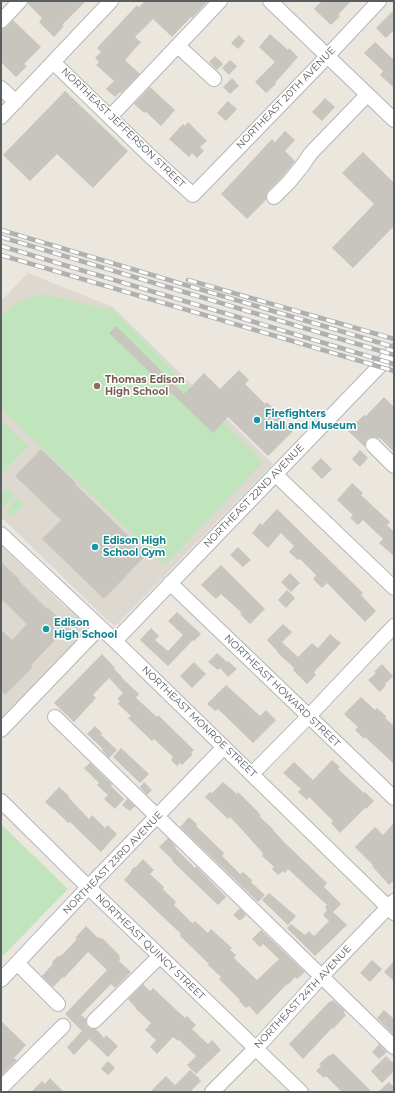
<!DOCTYPE html>
<html>
<head>
<meta charset="utf-8">
<style>
  body { margin:0 }
  #map { position:relative; width:395px; height:1093px; overflow:hidden; background:#ebe7df; font-family:Montserrat,sans-serif }
  canvas { display:block }
  .frame { position:absolute; inset:0; border:2px solid #585d60; pointer-events:none }
</style>
</head>
<body>
<div id="map">
<canvas width="395" height="1093"></canvas>
<div class="frame"></div>
</div>
<script>
const context = document.querySelector('canvas').getContext('2d');
context.lineJoin = 'round';
function paint(path, color) { context.fillStyle = color; context.fill(path, 'evenodd'); }
const shape = rows => new Path2D(rows.map(r => 'M' + r).join(''));
function strokePath(path, color, width, dash) { context.strokeStyle = color; context.lineWidth = width; context.lineCap = dash ? 'butt' : 'round'; context.setLineDash(dash || []); context.stroke(path); }
function label(font, color, halo, rows, align = 'center') {
  context.font = font + ' Montserrat,sans-serif'; context.lineWidth = 3; context.setLineDash([]); context.textBaseline = 'middle'; context.strokeStyle = halo; context.fillStyle = color; for (const [text, x, y, turn = 0] of rows) {
    context.save(); context.translate(x, y); context.rotate((+turn || 0) * Math.PI / 180); context.textAlign = isNaN(turn) ? turn : align; if (halo) context.strokeText(text, 0, 0); context.fillText(text, 0, 0); context.restore();
  }
}
paint(shape([
  [28,273,113,307,273,464,118,624,114,625,109,622,1,517,1,301],
  [1,545,65,607,74,610,88,623,87,630,1,719]
]), '#ddd9d0');
paint(shape([
  [41,294,113,310,263,462,165,565,1,409,1,317,16,303],
  [1,420,28,446,1,475],
  [7,488,15,496,4,507,1,505,1,494],
  [18,498,24,504,12,516,6,511],
  [1,824,68,889,1,958]
]), '#c0e4bb');
paint(shape([
  [28,1,86,1,62,25,64,26,54,37,39,22,42,18,28,4],
  [145,1,206,1,207,2,192,18,191,17,172,37,153,19,135,37,141,42,125,60,140,74,121,93,120,92,115,97,106,89,114,81,96,65,99,62,95,58,101,52,97,48,137,5,139,7],
  [322,1,351,1,338,15,340,16,331,25,314,9],
  [394,10,394,30,386,38,376,28],
  [13,20,41,47,24,64,27,66,16,77,1,62,1,29,7,27],
  [270,34,288,50,289,48,298,57,275,83,276,84,266,93,255,82,275,62,259,47],
  [239,35,245,41,238,49,231,43],
  [375,42,394,60,394,88,380,75,383,71,364,53],
  [215,56,223,64,217,70,209,62],
  [230,60,237,66,229,75,222,68],
  [232,78,239,86,230,94,223,87],
  [150,87,175,110,161,126,146,112,144,113,134,104],
  [65,91,128,151,93,188,57,154,30,181,3,155],
  [325,98,335,107,322,121,312,112],
  [228,101,237,109,226,121,217,113],
  [188,122,207,141,200,147,204,151,197,158,192,153,189,157,169,139,183,124,185,126],
  [285,131,295,140,285,151,295,161,283,176,268,191,266,195,266,200,247,219,221,194,272,139,275,142],
  [363,152,394,183,394,226,353,268,332,248,374,204,342,173],
  [116,326,184,394,204,373,220,389,239,370,249,380,245,384,265,404,267,402,273,408,271,409,293,431,268,456,228,417,213,433,109,333],
  [384,397,394,407,394,452,381,439,375,437,370,437,367,439,365,442,365,447,348,431,364,415,366,416],
  [41,449,76,483,75,484,147,554,104,599,42,539,61,520,15,476],
  [360,450,368,458,360,467,352,459],
  [321,458,332,469,322,479,311,468],
  [352,483,363,493,361,495,390,522,387,525,394,532,394,556,379,543,383,539,363,520,358,525,350,518,353,515,337,500],
  [277,509,363,593,361,595,376,611,365,622,327,583,322,588,313,579,316,575,300,559,298,560,289,552,294,546,281,533,268,548,252,533,260,523,262,525],
  [238,547,251,560,243,567,230,555],
  [1,562,20,580,19,581,47,609,48,608,70,628,61,637,59,636,31,665,33,667,5,695,1,691,1,630,12,640,27,624,1,599],
  [221,565,265,609,250,624,240,614,242,613,221,594,216,599,201,585],
  [290,573,300,583,291,592,281,582],
  [287,590,295,598,286,608,278,600],
  [177,612,201,634,194,641,193,640,168,666,140,640,151,628,159,636,155,640,168,651,183,635,168,621],
  [283,624,292,632,282,642,298,657,312,643,318,648,330,634,341,643,314,672,316,675,307,684,293,670,294,668,277,652,277,651,267,640],
  [217,653,227,662,228,661,237,669,228,677,220,668,218,670,208,662],
  [102,654,115,668,114,669,122,677,122,678,139,694,136,698,157,717,158,715,194,750,191,753,193,754,182,765,180,763,177,766,171,760,173,757,154,739,152,741,128,718,131,716,118,704,120,701,117,699,123,693,109,678,93,695,96,698,74,722,54,703],
  [194,662,206,674,192,688,180,676],
  [382,664,393,676,385,684,386,685,380,692,368,680,376,673,374,672],
  [226,685,260,716,266,710,276,720,253,743,218,709,215,711,207,704],
  [361,697,375,710,377,708,386,716,385,718,394,726,394,764,365,737,364,739,355,730,358,727,344,714],
  [95,726,102,733,101,735,117,750,109,758,102,750,103,749,87,734],
  [121,748,149,774,140,783,113,757],
  [332,760,340,767,338,769,364,793,365,792,374,801,366,809,365,808,340,833,331,823,333,821,309,797,307,800,298,792,301,789,283,773,294,762,313,780],
  [90,763,112,784,111,786,124,799,115,809,104,799,108,795,97,785,99,783,84,768],
  [144,782,152,790,147,795,140,787],
  [223,782,237,794,238,792,261,815,259,816,273,829,273,830,286,844,327,883,324,887,341,904,333,912,347,925,315,956,287,928,291,924,305,935,309,931,314,936,329,921,323,915,327,910,325,907,327,905,288,869,285,873,283,871,278,875,272,869,274,867,262,856,263,854,261,851,244,832,230,817,228,819,205,797,210,792,212,793],
  [59,787,69,796,68,797,89,819,92,815,105,828,108,825,117,834,101,852,70,822,68,823,55,810,54,810,45,802],
  [127,799,135,806,130,811,122,805],
  [189,817,197,824,196,826,224,853,222,856,240,874,243,872,252,880,251,882,265,895,258,902,180,827],
  [394,823,394,880,389,885,372,866,373,865,355,847,375,827,383,835],
  [168,838,176,847,175,848,195,868,196,866,226,897,218,905,172,861,173,860,159,847],
  [143,859,154,870,150,874,164,887,163,889,176,902,174,905,191,922,193,923,195,921,208,933,211,929,232,948,230,950,236,955,234,958,257,980,279,959,263,944,260,947,252,939,261,930,305,972,297,979,295,977,288,985,287,984,257,1015,249,1006,246,1008,239,1001,240,1000,219,979,221,977,208,965,209,964,180,936,181,934,124,880,131,872,131,870,134,867,136,867],
  [269,893,296,916,288,925,262,900],
  [240,908,246,915,240,921,233,915],
  [86,926,98,938,99,937,101,939,102,938,120,956,119,957,120,959,119,961,131,972,115,988,111,984,81,1015,86,1019,86,1024,88,1027,92,1029,96,1029,104,1038,106,1035,118,1046,108,1057,89,1039,74,1055,67,1047,82,1031,65,1014,107,970,88,952,64,978,63,977,53,987,42,976,51,966,53,963,52,962,58,956,59,957,62,954,62,955,77,939,75,938],
  [372,960,382,969,370,982,360,973],
  [394,961,394,981,384,972],
  [143,984,150,991,153,988,185,1018,187,1016,196,1025,192,1029,208,1044,212,1040,221,1050,196,1074,187,1065,196,1056,179,1040,178,1041,173,1037,157,1054,150,1047,156,1040,145,1030,151,1023,136,1009,136,1008,128,999],
  [333,1000,345,1011,344,1013,346,1015,333,1029,332,1028,303,1059,289,1044,330,1001,331,1002],
  [384,1010,394,1019,394,1035,377,1018],
  [1,1021,26,1045,14,1058,17,1060,1,1076],
  [379,1044,387,1052,379,1059,372,1052],
  [333,1053,372,1092,342,1092,326,1076,324,1078,316,1071,321,1066,319,1064,329,1055,330,1056],
  [386,1056,394,1064,394,1071,382,1083,371,1071],
  [108,1061,115,1068,108,1075,101,1069],
  [190,1070,199,1078,199,1079,201,1081,190,1092,150,1092,166,1076,175,1085],
  [50,1078,64,1092,31,1092,42,1081,45,1084],
  [389,1082,394,1087,394,1092,378,1092]
]), '#c8c4be');
const minor = shape([
  [270,1,394,120],
  [1,21,20,1],
  [178,46,214,79],
  [53,62,150,156,193,195,319,65,379,1],
  [1,88,16,102],
  [1,117,111,1],
  [110,117,220,1],
  [274,197,289,182,302,166,311,153,367,95],
  [373,445,394,466],
  [275,474,394,588],
  [1,534,115,641,394,913],
  [170,583,394,798],
  [115,641,394,351],
  [55,717,394,1047],
  [1,730,100,627],
  [252,774,309,716,394,626],
  [1,801,81,880,301,1092],
  [17,963,58,1004],
  [1,980,96,879,224,747],
  [94,1021,160,956],
  [1,1088,63,1026],
  [212,1092,263,1041,321,977,394,901]
]);
strokePath(minor, '#b2b6ba', 16);
strokePath(minor, '#fff', 14);
const rail = shape([
  [1,230,394,347],
  [1,237,394,355],
  [1,246,394,364],
  [1,255,394,371],
  [188,280,394,339]
]);
strokePath(rail, '#afb0b0', 4.5);
strokePath(rail, '#fff', 3, [9]);
for (const [x, y, r, color] of [
  [97,386,4,"#8d6e63"],
  [257,420,4,"#0f9aa8"],
  [95,547,4,"#0f9aa8"],
  [46,629,4,"#0f9aa8"]
]) { const dot = new Path2D(); dot.arc(x, y, r, 0, 2 * Math.PI); context.fillStyle = color; context.fill(dot); strokePath(dot, '#fff', 1.5); }
label('10px', '#585d60', '#fff', [
  ["NORTHEAST 20TH AVENUE",286,98,-46],
  ["NORTHEAST JEFFERSON STREET",123,128,44],
  ["NORTHEAST 22ND AVENUE",254,496,-46],
  ["NORTHEAST HOWARD STREET",282,691,44],
  ["NORTHEAST MONROE STREET",199,722,44],
  ["NORTHEAST 23RD AVENUE",113,863,-46],
  ["NORTHEAST QUINCY STREET",150,947,44],
  ["NORTHEAST 24TH AVENUE",303,997,-47]
]);
label('bold 10px', '#785e54', '#fff', [
  ["Thomas Edison",105,380],
  ["High School",105,392]
], 'left');
label('bold 10px', '#0d838f', '#fff', [
  ["Firefighters",265,414],
  ["Hall and Museum",265,426],
  ["Edison High",103,541],
  ["School Gym",103,553],
  ["Edison",54,623],
  ["High School",54,635]
], 'left');
</script>
</body>
</html>
